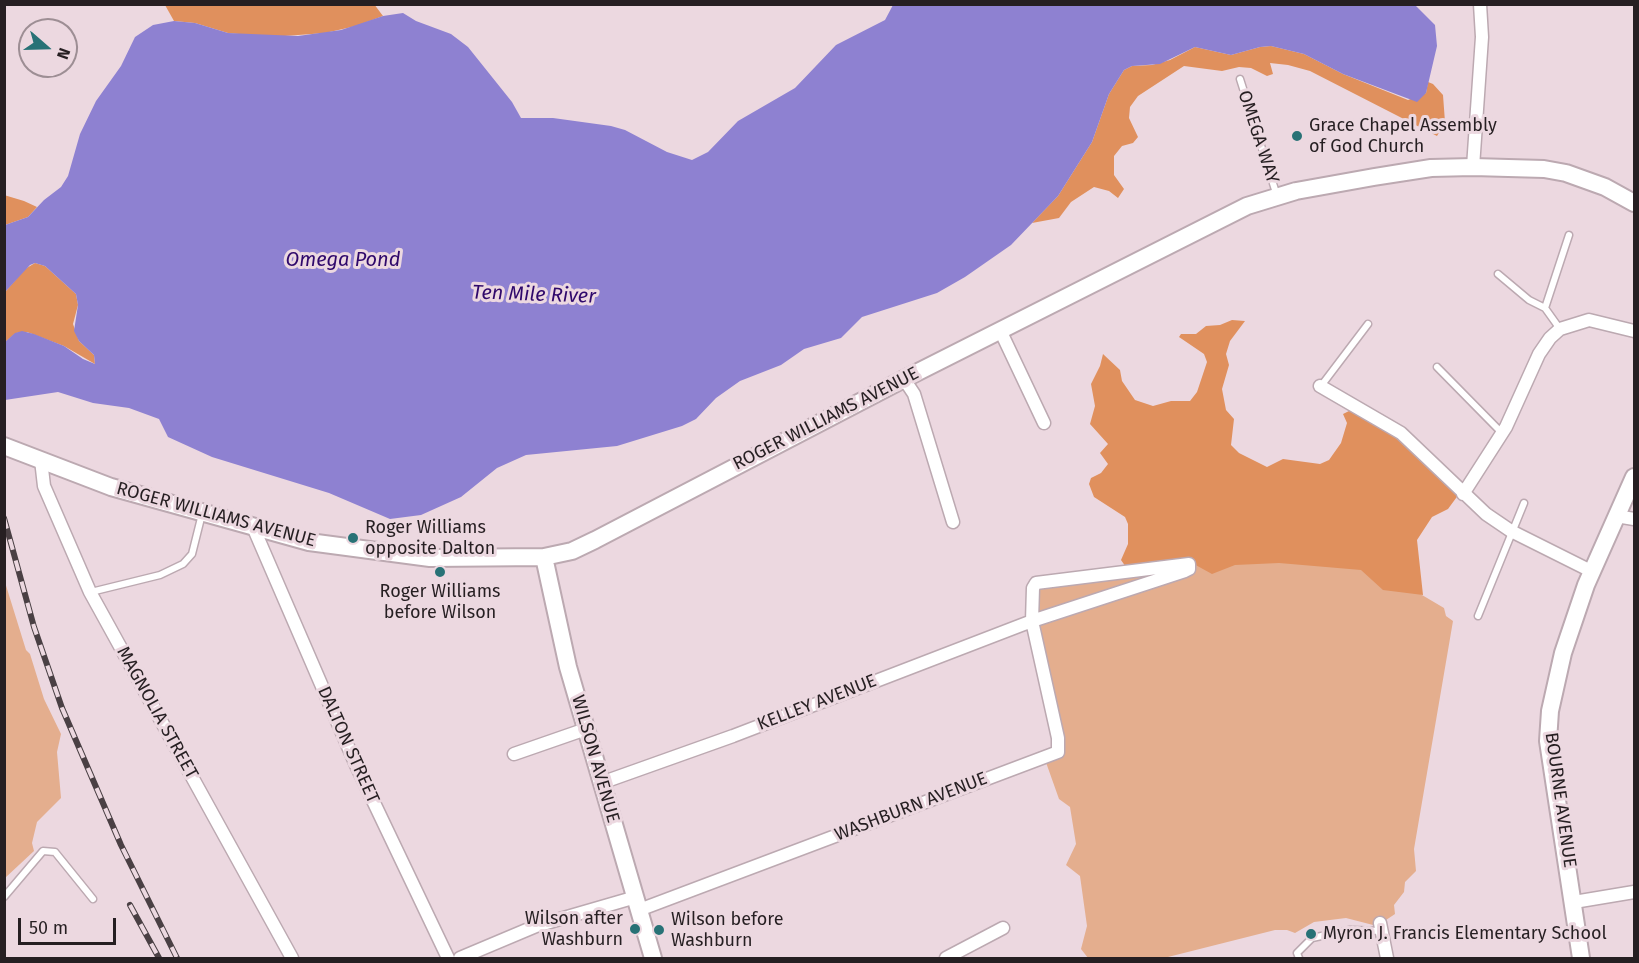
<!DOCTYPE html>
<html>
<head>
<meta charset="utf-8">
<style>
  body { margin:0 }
  #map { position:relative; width:1639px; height:963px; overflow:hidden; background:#ecd8e0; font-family:"Fira Sans",sans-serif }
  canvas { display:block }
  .frame { position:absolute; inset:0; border:6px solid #261f22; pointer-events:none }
  .north { position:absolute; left:18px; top:18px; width:60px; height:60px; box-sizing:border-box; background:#ecd8e0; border:2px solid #9d8e94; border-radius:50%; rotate:110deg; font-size:16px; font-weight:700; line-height:24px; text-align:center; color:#261f22 }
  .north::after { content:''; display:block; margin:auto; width:21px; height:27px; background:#287276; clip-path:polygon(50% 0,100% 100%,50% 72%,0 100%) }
  .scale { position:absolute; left:18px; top:918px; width:98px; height:27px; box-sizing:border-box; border:3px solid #261f22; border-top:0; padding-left:8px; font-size:18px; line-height:21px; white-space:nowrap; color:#261f22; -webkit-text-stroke:4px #ecd8e0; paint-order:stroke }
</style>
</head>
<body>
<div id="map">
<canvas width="1639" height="963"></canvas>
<div class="frame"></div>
<div class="north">N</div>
<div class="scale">50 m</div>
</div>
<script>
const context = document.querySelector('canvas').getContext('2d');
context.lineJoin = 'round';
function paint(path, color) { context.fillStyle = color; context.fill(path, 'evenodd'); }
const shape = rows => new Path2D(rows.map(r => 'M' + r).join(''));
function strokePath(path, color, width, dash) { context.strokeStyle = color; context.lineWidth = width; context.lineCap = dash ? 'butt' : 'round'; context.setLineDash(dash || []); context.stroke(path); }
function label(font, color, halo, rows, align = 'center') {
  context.font = font + ' "Fira Sans",sans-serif'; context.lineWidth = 6; context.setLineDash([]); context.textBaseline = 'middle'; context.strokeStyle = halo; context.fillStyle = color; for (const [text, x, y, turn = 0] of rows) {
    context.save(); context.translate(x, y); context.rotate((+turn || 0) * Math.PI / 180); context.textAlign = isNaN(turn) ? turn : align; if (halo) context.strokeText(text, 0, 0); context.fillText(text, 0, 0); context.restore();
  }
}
paint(shape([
  [1314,554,1400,582,1444,608,1446,616,1453,621,1414,849,1416,871,1405,882,1404,892,1394,905,1395,914,1377,926,1346,918,1314,922,1295,933,1287,930,1275,930,1164,958,1088,958,1081,949,1087,926,1080,876,1066,865,1076,844,1070,807,1059,799,1043,754,1052,750,1054,744,1033,624,1040,583,1251,557],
  [4,579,26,650,30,654,44,699,61,734,57,752,61,798,37,822,32,843,34,851,5,878]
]), '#e4ae8e');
paint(shape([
  [374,4,383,16,356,26,325,33,271,37,228,33,195,23,174,21,165,5],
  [1271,46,1304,54,1343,74,1408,100,1426,93,1428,82,1433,84,1443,95,1445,122,1437,136,1310,71,1288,65,1270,63,1273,74,1267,76,1251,68,1239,67,1222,71,1184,66,1138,96,1130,107,1129,118,1138,137,1133,143,1122,146,1114,156,1114,175,1124,189,1118,198,1109,191,1094,187,1071,202,1059,218,1032,223,1058,196,1092,142,1109,94,1124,70,1132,66,1152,65,1170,60,1195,47,1231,55,1260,47],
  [4,195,24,201,37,207,28,217,5,225],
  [35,263,45,266,76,294,78,305,73,324,79,341,94,355,95,364,64,346,27,332,16,333,5,342,5,292,25,269],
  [1232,320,1245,321,1230,341,1226,354,1229,365,1222,389,1226,410,1234,419,1231,445,1239,453,1267,467,1283,459,1320,464,1329,460,1341,443,1347,423,1343,414,1353,409,1388,425,1459,494,1448,509,1432,517,1417,540,1423,595,1383,590,1361,570,1279,563,1235,565,1212,574,1192,563,1128,570,1121,560,1128,544,1128,524,1125,517,1094,497,1089,484,1091,478,1101,473,1108,464,1100,453,1108,444,1090,424,1095,406,1091,384,1100,366,1103,354,1120,370,1122,381,1135,400,1153,406,1171,401,1190,401,1197,392,1207,362,1204,354,1179,337,1181,334,1196,334,1206,326,1220,325]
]), '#e0905d');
paint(shape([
  [893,5,1415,5,1435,25,1437,46,1426,93,1417,102,1343,74,1304,54,1271,46,1260,47,1231,55,1195,47,1160,64,1132,66,1124,70,1109,94,1092,142,1058,196,1011,245,965,277,937,293,862,317,841,338,804,349,781,365,740,381,716,398,696,419,682,426,617,446,526,455,497,468,461,497,421,515,390,519,329,493,212,457,168,437,159,419,129,408,93,403,58,392,5,400,5,342,15,333,22,331,34,334,64,346,83,359,95,364,94,355,79,341,74,331,78,305,76,294,45,266,35,263,30,265,5,292,5,225,28,217,44,200,61,187,68,176,80,134,96,101,121,66,135,37,153,25,174,21,195,23,228,33,298,36,341,30,383,16,403,13,416,21,451,34,468,47,512,102,521,118,553,118,611,126,625,130,667,152,692,160,708,152,738,121,795,88,836,45,885,20]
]), '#8e81d1');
const lane = shape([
  [1240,79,1277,196],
  [1498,274,1529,300,1545,308],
  [1560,329,1545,308,1569,235],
  [1437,367,1502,433],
  [1321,386,1368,324],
  [91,592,160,575,183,564,192,554,202,514],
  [1478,616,1524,503],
  [4,897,43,851,55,852,93,899],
  [1299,958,1297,953,1312,938,1350,930,1382,931]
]);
const street = shape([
  [1473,167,1482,37,1480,4],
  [1000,330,1044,423],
  [904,379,914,394,953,522],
  [1320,386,1401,433,1486,514,1511,531,1591,571],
  [41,460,44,486,90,592,292,958],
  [1463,494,1506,427,1539,354,1550,338,1560,329,1589,320,1634,331],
  [1616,516,1634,519],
  [254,529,356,765,448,958],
  [514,754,586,729],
  [601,783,733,736,1032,621,1185,571,1189,569,1189,564,1036,583,1033,588,1032,621,1058,738,1058,752,639,910],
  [1574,902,1634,892],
  [1380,923,1387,958],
  [460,958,536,926,636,897],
  [946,958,1003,928]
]);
const secondary = shape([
  [4,446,111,487,309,542,430,558,544,557,572,551,595,540,904,379,1247,206,1296,191,1374,177,1431,168,1473,167,1544,169,1566,173,1605,187,1634,203],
  [544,557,568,667,653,958],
  [1581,958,1548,741,1550,711,1563,653,1586,585,1634,477]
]);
strokePath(lane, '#bca9b1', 9);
strokePath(street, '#bca9b1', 15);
strokePath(secondary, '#bca9b1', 20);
strokePath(lane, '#fff', 6);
strokePath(street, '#fff', 12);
strokePath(secondary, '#fff', 16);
const rail = shape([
  [4,518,34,627,62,708,121,845,177,958],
  [130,905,159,958]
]);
strokePath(rail, '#4a4044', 6);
strokePath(rail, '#ecd8e0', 4, [11]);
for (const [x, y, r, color] of [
  [1297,136,6,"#287276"],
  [353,538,6,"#287276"],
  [440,572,6,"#287276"],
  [635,929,6,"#287276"],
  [659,930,6,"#287276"],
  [1311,934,6,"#287276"]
]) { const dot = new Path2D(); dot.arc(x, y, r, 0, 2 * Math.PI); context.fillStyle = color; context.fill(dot); strokePath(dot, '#ecd8e0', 2); }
label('18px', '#261f22', '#ecd8e0', [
  ["Grace Chapel Assembly",1309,126],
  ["of God Church",1309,147],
  ["Roger Williams",365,528],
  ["opposite Dalton",365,549],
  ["Roger Williams",440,592,"center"],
  ["before Wilson",440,613,"center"],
  ["Wilson after",623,919,"right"],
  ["Washburn",623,940,"right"],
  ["Wilson before",671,920],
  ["Washburn",671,941],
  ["Myron J. Francis Elementary School",1323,934]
], 'left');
label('18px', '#261f22', '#ecd8e0', [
  ["OMEGA WAY",1258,137,72],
  ["ROGER WILLIAMS AVENUE",826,419,-27],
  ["ROGER WILLIAMS AVENUE",216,515,15],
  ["KELLEY AVENUE",817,703,-21],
  ["MAGNOLIA STREET",157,713,61],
  ["DALTON STREET",348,745,66],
  ["WILSON AVENUE",595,759,74],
  ["BOURNE AVENUE",1560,800,82],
  ["WASHBURN AVENUE",911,807,-21]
]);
label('italic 20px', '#2f086b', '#ecd8e0', [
  ["Omega Pond",343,260],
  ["Ten Mile River",534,295,2]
]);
</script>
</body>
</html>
